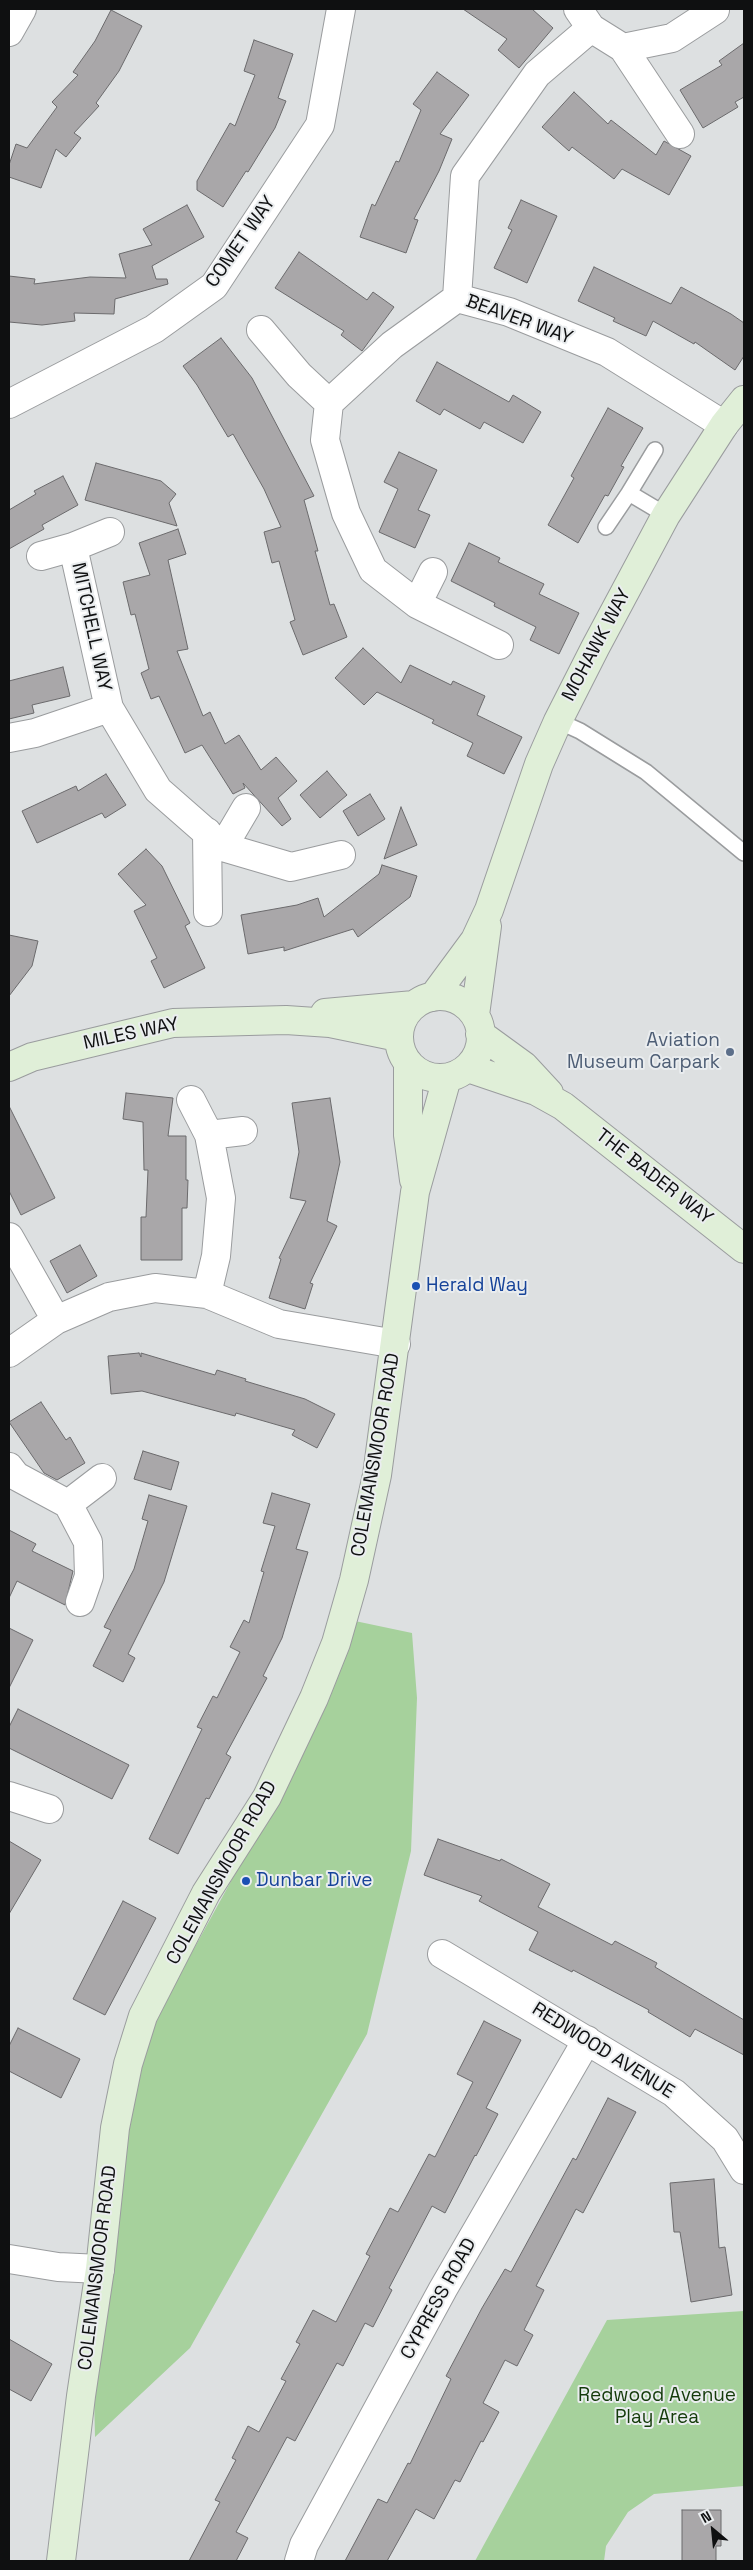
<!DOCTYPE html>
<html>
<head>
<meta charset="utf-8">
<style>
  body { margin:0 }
  #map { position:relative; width:753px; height:2570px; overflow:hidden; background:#dde0e1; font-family:"Space Grotesk",sans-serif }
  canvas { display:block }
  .frame { position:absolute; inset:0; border:10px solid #0f1011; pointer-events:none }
  .north { position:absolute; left:688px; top:2505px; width:50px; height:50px; -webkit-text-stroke:4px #eaedef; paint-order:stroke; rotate:332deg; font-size:14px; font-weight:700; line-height:20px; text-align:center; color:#0f1011 }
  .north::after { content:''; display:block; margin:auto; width:18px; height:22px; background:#0f1011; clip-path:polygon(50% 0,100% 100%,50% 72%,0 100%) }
</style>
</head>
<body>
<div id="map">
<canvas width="753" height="2570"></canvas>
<div class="frame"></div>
<div class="north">N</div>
</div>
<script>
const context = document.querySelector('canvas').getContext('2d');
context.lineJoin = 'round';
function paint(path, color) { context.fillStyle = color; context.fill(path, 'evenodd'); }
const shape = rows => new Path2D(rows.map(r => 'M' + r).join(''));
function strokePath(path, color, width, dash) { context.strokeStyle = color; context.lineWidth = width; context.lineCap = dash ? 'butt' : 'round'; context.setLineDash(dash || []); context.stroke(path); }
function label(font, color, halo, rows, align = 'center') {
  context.font = font + ' "Space Grotesk",sans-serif'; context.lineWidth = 4; context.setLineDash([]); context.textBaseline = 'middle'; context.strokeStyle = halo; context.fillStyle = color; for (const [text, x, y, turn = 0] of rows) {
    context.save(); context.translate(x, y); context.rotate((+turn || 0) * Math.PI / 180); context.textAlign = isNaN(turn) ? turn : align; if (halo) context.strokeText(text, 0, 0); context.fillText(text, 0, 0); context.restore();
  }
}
paint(shape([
  [355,1621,412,1633,417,1698,411,1851,367,2034,190,2348,95,2437,94,2396,132,2097,144,2051,162,2007,321,1717],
  [744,2311,744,2486,654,2494,628,2512,606,2546,604,2561,475,2561,607,2320]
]), '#a6d19c');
const building = shape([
  [463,9,532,9,553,28,519,68,498,50,507,39,463,9],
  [111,10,142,26,119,71,96,103,99,106,74,133,81,138,66,157,56,149,41,188,9,177,9,165,16,144,27,148,57,107,52,102,78,75,73,72,95,41,111,10],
  [254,40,293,54,278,98,286,101,275,128,248,172,246,171,223,207,197,190,197,181,230,123,235,126,255,75,244,71,254,40],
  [744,43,744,97,735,102,738,107,703,128,680,90,722,65,719,61,744,43],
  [437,72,469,95,440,134,452,139,439,171,414,219,418,220,406,253,360,237,372,204,375,206,396,161,399,162,421,110,413,104,437,72],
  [574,92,608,124,611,120,656,155,664,141,691,156,669,195,622,169,614,179,572,147,569,151,542,127,574,92],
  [521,200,557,216,527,283,494,268,512,230,508,228,521,200],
  [187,205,204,237,152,266,156,279,167,279,168,284,115,299,114,314,74,313,75,321,42,325,9,322,9,276,35,279,34,284,90,277,126,278,119,254,152,245,143,229,187,205],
  [299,252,367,300,373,292,394,307,362,351,341,335,344,331,275,288,299,252],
  [594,267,671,304,681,287,731,314,744,323,744,356,735,370,695,342,694,344,653,321,646,336,613,321,615,318,578,301,594,267],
  [221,338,252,378,314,496,304,500,318,551,315,551,330,605,334,604,347,637,303,655,290,622,295,620,279,561,272,563,264,532,281,527,264,489,233,434,228,437,197,385,183,366,221,338],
  [437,362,509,402,513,395,541,412,523,443,484,422,480,429,444,409,440,415,416,401,437,362],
  [608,408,643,428,621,466,624,467,608,496,605,495,578,543,548,525,574,478,571,476,608,408],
  [399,452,437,470,418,510,430,515,415,548,379,532,398,489,384,482,399,452],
  [96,463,161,481,176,494,169,503,177,526,85,500,96,463],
  [63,476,78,505,42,525,44,529,9,549,9,510,36,494,34,491,63,476],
  [178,529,186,554,168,560,188,649,177,651,203,716,210,712,225,744,239,735,261,770,276,757,297,781,278,798,291,819,282,826,243,783,245,788,233,794,202,745,185,753,159,696,151,699,141,673,149,669,135,614,131,615,123,582,150,575,139,543,178,529],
  [469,543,500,558,498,562,544,584,539,594,579,613,559,654,530,640,536,627,494,606,495,603,451,581,469,543],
  [363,648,401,683,410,665,451,685,453,681,485,696,477,715,522,737,504,774,467,756,473,743,432,723,434,720,377,692,364,705,335,678,363,648],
  [63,667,70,696,32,705,34,713,9,719,9,681,63,667],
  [327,771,347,795,320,818,300,795,327,771],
  [106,774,126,805,105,818,102,813,37,843,22,811,76,786,78,791,106,774],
  [370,794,385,819,358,836,343,811,370,794],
  [401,807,417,845,384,859,401,807],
  [146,849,162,866,190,923,185,926,205,968,164,988,151,961,157,958,134,911,146,905,118,874,146,849],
  [382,865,417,876,410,897,358,937,353,929,284,951,284,947,248,954,241,915,297,905,318,898,324,917,379,874,382,865],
  [9,935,38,941,32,966,9,996,9,935],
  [126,1093,173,1098,168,1136,186,1136,186,1180,188,1180,187,1208,182,1208,182,1260,141,1260,141,1217,146,1217,148,1170,144,1170,143,1122,123,1119,126,1093],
  [330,1098,340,1162,327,1221,337,1226,310,1283,313,1284,305,1309,269,1298,281,1259,279,1258,306,1201,290,1198,299,1152,292,1103,330,1098],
  [9,1106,55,1198,21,1215,9,1191,9,1106],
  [80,1245,97,1276,67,1293,50,1261,80,1245],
  [139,1353,141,1357,141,1353,215,1375,217,1370,246,1379,245,1381,305,1399,335,1414,317,1448,292,1435,295,1430,236,1413,235,1416,142,1391,111,1394,108,1356,139,1353],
  [41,1402,66,1440,70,1437,85,1463,57,1480,44,1473,9,1422,41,1402],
  [143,1451,179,1462,171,1490,134,1479,143,1451],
  [272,1493,310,1504,296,1549,308,1552,282,1638,263,1676,267,1678,226,1754,231,1757,209,1799,206,1798,178,1854,149,1839,202,1729,197,1727,213,1696,217,1698,240,1652,230,1647,244,1620,249,1623,264,1572,261,1571,275,1526,263,1523,272,1493],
  [149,1495,187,1506,164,1582,128,1654,135,1658,123,1682,93,1666,111,1630,104,1627,134,1569,148,1521,142,1519,149,1495],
  [9,1530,36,1544,32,1551,73,1571,65,1605,17,1581,9,1598,9,1530],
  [9,1628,33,1640,9,1688,9,1628],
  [18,1709,129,1765,112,1799,9,1748,9,1727,18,1709],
  [438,1839,500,1861,501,1859,550,1884,538,1907,612,1945,615,1941,657,1963,655,1967,744,2020,744,2055,695,2029,690,2037,648,2012,649,2010,573,1970,572,1972,529,1950,538,1932,479,1901,482,1896,424,1875,438,1839],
  [9,1841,41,1860,9,1914,9,1841],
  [123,1901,156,1918,105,2015,73,1999,123,1901],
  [484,2021,521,2040,486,2108,498,2114,476,2156,475,2155,445,2213,432,2206,389,2288,392,2290,373,2327,365,2323,343,2366,337,2363,295,2441,287,2437,236,2532,248,2538,236,2561,189,2561,220,2502,215,2500,236,2460,232,2458,248,2426,259,2432,286,2381,281,2379,300,2344,296,2342,313,2310,336,2322,370,2256,366,2254,390,2208,398,2212,429,2154,435,2157,473,2082,457,2074,484,2021],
  [18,2028,80,2059,61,2098,9,2071,9,2046,18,2028],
  [608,2098,636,2112,583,2213,576,2209,536,2286,544,2290,524,2330,533,2335,517,2366,505,2360,483,2403,499,2412,483,2442,481,2441,460,2482,455,2480,434,2519,416,2509,387,2561,345,2561,378,2499,387,2503,408,2463,410,2464,451,2379,446,2376,482,2308,505,2269,511,2272,573,2158,576,2160,608,2098],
  [714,2179,719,2248,725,2247,732,2295,691,2302,680,2232,674,2232,670,2183,714,2179],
  [9,2339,52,2364,31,2401,9,2389,9,2339],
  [682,2510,721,2510,721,2546,716,2546,716,2561,682,2561,682,2510]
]);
paint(building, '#a9a7a9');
strokePath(building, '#6b6a6c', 1);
const lane = shape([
  [629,493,655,450],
  [606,527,629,493,666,515],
  [558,721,580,731,646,772,744,853]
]);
const street = shape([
  [578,9,591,28],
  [9,32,22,9],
  [623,48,680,134],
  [457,298,465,176,537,74,591,28,623,48,672,38,715,10],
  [261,330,299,375,329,403],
  [9,404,154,329,214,286,320,125,341,9],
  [41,556,73,547],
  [417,604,433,572],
  [499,645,417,604,373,570,346,513,325,440,329,403,392,345,457,298,509,312,607,352,724,425],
  [109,708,73,547,110,532],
  [9,738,35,733,109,708,158,790,223,847,291,867,341,855],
  [207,832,208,912],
  [223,847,246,808],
  [191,1100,209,1135,221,1198,216,1256,207,1294],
  [209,1135,243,1131],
  [9,1237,56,1320],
  [9,1353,56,1320,109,1297,155,1288,207,1294,279,1324,396,1344],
  [9,1467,16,1476,68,1504,102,1478],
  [68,1504,88,1542,89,1576,80,1602],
  [9,1796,49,1809],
  [442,1954,674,2093,725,2139,744,2170],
  [9,2259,58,2267,100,2269],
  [299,2561,304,2545,443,2289,587,2040]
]);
const secondary = shape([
  '399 1037a41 41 0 1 1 82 0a41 41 0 1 1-82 0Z',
  [433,997,475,940,489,910,539,764,558,721,595,648,666,515,724,425,744,400],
  [325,1013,414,1005],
  [475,1015,487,926],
  [480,1034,524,1066,549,1093],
  [408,1064,408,1135,414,1180],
  [9,1067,32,1057,173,1023,286,1020,330,1023,398,1037],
  [468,1068,536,1091,563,1106,744,1249],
  [61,2561,81,2396,100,2269,115,2128,128,2064,143,2016,206,1893,267,1797,314,1698,336,1643,354,1580,377,1475,415,1192,447,1078]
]);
strokePath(lane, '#9a9c9e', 18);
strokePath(street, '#9a9c9e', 30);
strokePath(secondary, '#9a9c9e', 30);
strokePath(lane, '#fff', 15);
strokePath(street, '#fff', 28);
strokePath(secondary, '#e0efd8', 28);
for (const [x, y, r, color] of [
  [730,1052,5,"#5c6f8a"],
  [416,1286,5,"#1a4fb4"],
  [246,1881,5,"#1a4fb4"]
]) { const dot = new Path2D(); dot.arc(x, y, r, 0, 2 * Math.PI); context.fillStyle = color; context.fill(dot); strokePath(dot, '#eaedef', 2); }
label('19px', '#0f1011', '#eaedef', [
  ["COMET WAY",241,242,-55],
  ["BEAVER WAY",519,320,20],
  ["MITCHELL WAY",91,627,78],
  ["MOHAWK WAY",597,645,-62],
  ["MILES WAY",131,1034,-12],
  ["THE BADER WAY",654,1177,38],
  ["COLEMANSMOOR ROAD",376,1455,-80],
  ["COLEMANSMOOR ROAD",222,1873,-61],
  ["REDWOOD AVENUE",603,2051,32],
  ["COLEMANSMOOR ROAD",98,2268,-83],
  ["CYPRESS ROAD",439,2299,-61]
]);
label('19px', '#4e5e75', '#eaedef', [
  ["Aviation",720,1041],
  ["Museum Carpark",720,1063]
], 'right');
label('19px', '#164399', '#eaedef', [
  ["Herald Way",426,1286],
  ["Dunbar Drive",256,1881]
], 'left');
label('19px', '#143b0a', '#eaedef', [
  ["Redwood Avenue",657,2396],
  ["Play Area",657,2418]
]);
</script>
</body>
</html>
